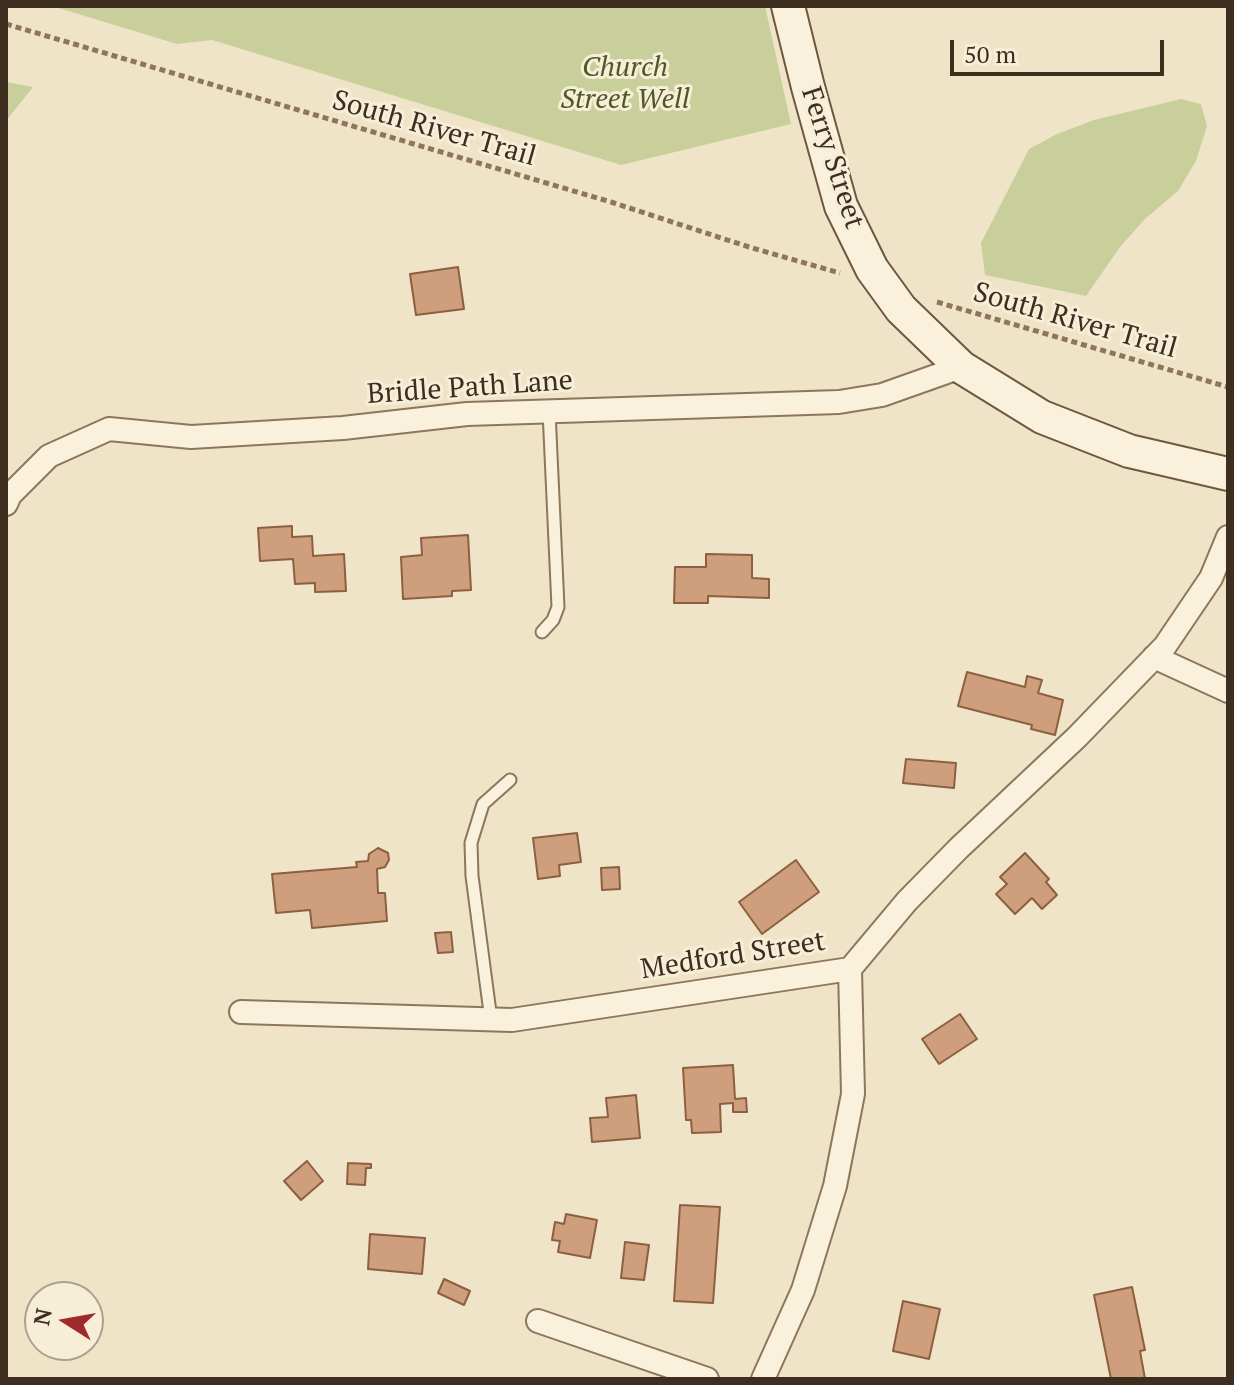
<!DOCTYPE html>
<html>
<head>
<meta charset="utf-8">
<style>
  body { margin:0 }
  #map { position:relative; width:1234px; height:1385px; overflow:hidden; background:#f0e4c8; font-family:"PT Serif",serif }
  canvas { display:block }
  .frame { position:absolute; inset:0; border:8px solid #3d2e20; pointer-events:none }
  .north { position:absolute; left:24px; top:1281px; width:80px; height:80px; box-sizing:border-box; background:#f7eed8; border:2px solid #ada18e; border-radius:50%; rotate:281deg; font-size:22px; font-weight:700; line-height:32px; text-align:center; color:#3d2e20 }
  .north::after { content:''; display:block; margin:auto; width:28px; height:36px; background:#9e2a2b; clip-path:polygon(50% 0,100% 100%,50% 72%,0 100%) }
  .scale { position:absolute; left:950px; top:40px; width:214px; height:36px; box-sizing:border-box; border:4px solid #3d2e20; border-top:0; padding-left:10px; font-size:24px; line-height:28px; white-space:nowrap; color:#3d2e20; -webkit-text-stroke:6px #f7eed8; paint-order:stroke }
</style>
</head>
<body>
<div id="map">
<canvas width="1234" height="1385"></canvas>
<div class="frame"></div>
<div class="north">N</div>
<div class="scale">50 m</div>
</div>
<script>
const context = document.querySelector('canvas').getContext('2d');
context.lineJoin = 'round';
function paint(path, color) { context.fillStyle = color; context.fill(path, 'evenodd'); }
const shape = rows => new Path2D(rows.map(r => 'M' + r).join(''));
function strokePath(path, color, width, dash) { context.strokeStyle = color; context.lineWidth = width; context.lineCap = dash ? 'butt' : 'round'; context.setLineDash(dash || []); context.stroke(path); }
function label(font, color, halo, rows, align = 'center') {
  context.font = font + ' "PT Serif",serif'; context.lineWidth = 6; context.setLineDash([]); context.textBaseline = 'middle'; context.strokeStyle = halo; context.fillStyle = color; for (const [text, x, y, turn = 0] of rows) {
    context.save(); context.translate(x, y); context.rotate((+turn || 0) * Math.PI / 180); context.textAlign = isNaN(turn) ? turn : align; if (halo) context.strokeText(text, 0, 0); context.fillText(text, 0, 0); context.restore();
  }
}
paint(shape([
  [52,6,765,6,791,124,621,165,212,40,177,44],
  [6,82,33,87,6,121],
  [1181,99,1201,104,1207,126,1196,161,1178,191,1145,219,1120,247,1086,296,985,275,981,243,1029,149,1057,134,1094,120]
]), '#c9cf9b');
const building = shape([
  [458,267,464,309,416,315,410,274,458,267],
  [292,526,292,537,312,536,313,556,344,554,346,591,315,592,315,583,295,584,293,559,260,561,258,528,292,526],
  [468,535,471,590,452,591,452,596,403,599,401,557,422,555,421,538,468,535],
  [706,554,752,555,752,578,769,579,769,598,708,596,708,603,674,603,675,567,706,567,706,554],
  [967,672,1025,687,1027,676,1042,680,1038,693,1063,700,1055,735,1031,729,1032,725,958,706,967,672],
  [906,759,956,763,954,788,903,783,906,759],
  [577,833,581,862,559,865,560,876,538,879,533,838,577,833],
  [378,848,388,853,389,860,385,867,377,869,378,893,385,893,387,921,312,928,310,910,276,913,272,874,357,867,356,862,368,861,369,854,378,848],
  [1025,853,1049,879,1046,882,1057,895,1042,909,1032,898,1015,914,996,894,1007,884,1000,877,1025,853],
  [796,860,819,892,762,934,739,902,796,860],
  [619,867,620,889,602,890,601,868,619,867],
  [451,932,453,952,438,953,435,933,451,932],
  [960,1014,977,1039,939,1064,922,1039,960,1014],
  [733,1065,735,1099,746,1098,747,1112,733,1112,733,1103,720,1104,721,1132,692,1133,691,1120,686,1120,683,1068,733,1065],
  [636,1095,640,1138,592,1142,590,1118,608,1117,606,1098,636,1095],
  [307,1161,323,1181,301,1200,284,1181,307,1161],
  [348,1163,371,1164,371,1168,366,1168,365,1185,347,1184,348,1163],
  [680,1205,720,1207,713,1303,674,1301,680,1205],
  [566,1214,597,1220,590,1258,558,1252,560,1241,552,1240,555,1222,564,1224,566,1214],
  [370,1234,425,1238,422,1274,368,1269,370,1234],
  [625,1242,649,1245,644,1280,621,1278,625,1242],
  [444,1279,470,1291,464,1305,438,1293,444,1279],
  [1132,1287,1145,1350,1140,1351,1145,1379,1111,1379,1094,1295,1132,1287],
  [903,1301,940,1309,929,1359,893,1351,903,1301]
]);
paint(building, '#cf9f7d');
strokePath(building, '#8d5f41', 2);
const lane = shape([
  [542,632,553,620,558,607,549,411],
  [491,1020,472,876,471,843,483,804,510,780]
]);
const street = shape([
  [6,504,10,495,49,456,109,429,191,437,343,428,467,414,839,402,882,395,961,367],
  [1154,657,1228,691],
  [241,1012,512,1020,850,969,907,901,959,848,1077,737,1165,646,1211,578,1228,537],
  [538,1321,707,1379],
  [763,1379,803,1290,835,1186,853,1094,850,969]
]);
const secondary = shape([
  [788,6,808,87,841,206,872,269,901,309,961,367,1042,417,1129,451,1228,474]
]);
strokePath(lane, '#8d765c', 15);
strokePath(street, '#8d765c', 26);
strokePath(secondary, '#6f573f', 36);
strokePath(shape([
  [6,24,611,202,749,247,840,273],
  [937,302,1228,387]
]), '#8d765c', 5, [6, 4]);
strokePath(lane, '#faf1dc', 11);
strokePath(street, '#faf1dc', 22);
strokePath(secondary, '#faf1dc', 32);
label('italic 28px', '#4d5a26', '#f7eed8', [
  ["Church",625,68],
  ["Street Well",625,100]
]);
label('28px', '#3d2e20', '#f7eed8', [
  ["South River Trail",434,129,16],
  ["Ferry Street",832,158,72],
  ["South River Trail",1075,321,16],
  ["Bridle Path Lane",470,388,-4],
  ["Medford Street",733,956,-9]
]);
</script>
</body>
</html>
